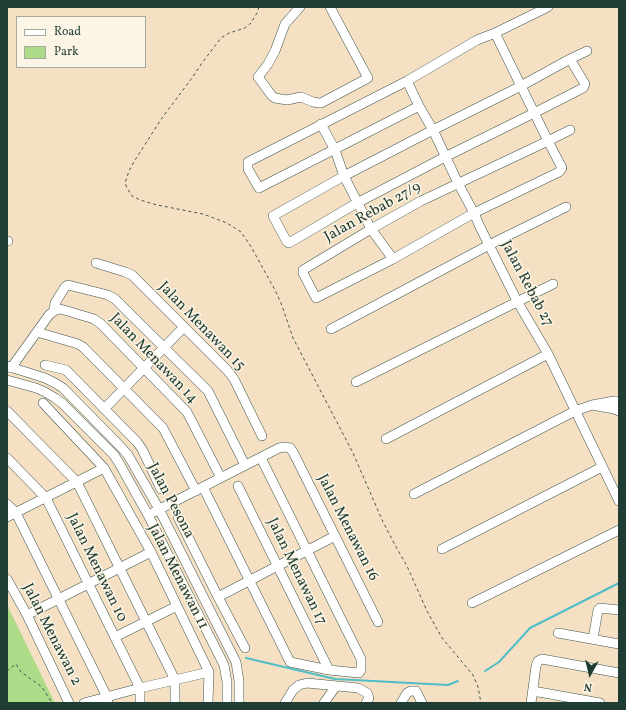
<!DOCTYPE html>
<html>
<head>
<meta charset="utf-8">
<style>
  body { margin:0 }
  #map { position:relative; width:626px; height:710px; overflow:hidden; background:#f5e0c4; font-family:Vollkorn,serif }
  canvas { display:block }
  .frame { position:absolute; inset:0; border:8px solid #1f3d34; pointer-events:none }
  .legend { position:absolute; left:16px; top:16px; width:130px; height:52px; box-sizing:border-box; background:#fcf5e5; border:1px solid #a4ab9e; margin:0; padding:5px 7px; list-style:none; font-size:12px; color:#1f3d34 }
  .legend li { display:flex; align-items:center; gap:8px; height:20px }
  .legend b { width:20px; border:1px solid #a4ab9e }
  .north { position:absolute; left:570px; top:654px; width:40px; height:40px; -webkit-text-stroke:3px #fcf5e5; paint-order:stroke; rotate:188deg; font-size:11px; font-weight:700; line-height:16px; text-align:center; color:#1f3d34 }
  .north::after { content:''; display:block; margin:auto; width:14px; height:18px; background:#1f3d34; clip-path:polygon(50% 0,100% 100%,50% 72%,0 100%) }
</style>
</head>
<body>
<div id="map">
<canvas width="626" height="710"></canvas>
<div class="frame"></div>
<ul class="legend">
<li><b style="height:5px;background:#fff"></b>Road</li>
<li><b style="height:11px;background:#addb88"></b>Park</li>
</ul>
<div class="north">N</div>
</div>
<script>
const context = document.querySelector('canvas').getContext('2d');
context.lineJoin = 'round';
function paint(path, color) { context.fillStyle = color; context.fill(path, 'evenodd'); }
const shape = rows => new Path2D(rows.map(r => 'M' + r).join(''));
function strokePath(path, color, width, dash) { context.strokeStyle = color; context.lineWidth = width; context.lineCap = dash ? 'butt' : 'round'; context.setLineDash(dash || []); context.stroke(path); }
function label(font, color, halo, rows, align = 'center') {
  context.font = font + ' Vollkorn,serif'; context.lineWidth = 3; context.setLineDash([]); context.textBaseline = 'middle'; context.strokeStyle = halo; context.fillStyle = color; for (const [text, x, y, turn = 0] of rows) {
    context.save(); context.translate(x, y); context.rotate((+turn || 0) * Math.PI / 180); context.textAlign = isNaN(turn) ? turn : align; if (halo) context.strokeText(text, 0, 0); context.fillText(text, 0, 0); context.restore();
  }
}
paint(shape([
  [7,605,55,703,7,703]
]), '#addb88');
strokePath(shape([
  [246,658,335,679,448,685,458,681],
  [485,671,499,662,530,628,619,583]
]), '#50bec7', 2);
const minor = shape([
  [300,7,285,24,275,51,268,64,258,77,272,96,275,98,287,100,301,97,313,102,319,103,321,103,368,78,330,7],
  [495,33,521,86,548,141,562,168,559,172,474,213,393,259,316,298,303,273,303,270,371,229,421,201,548,141,570,130],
  [570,59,585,84,583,88,534,113,445,157,357,203,289,243,287,242,273,216,344,176,433,130,521,86,570,59,587,51],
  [407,81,419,106,433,130,458,183,474,213,480,227,517,301,548,354,619,501],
  [419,106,259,188,248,169,248,162,407,81,477,40,495,33,548,7],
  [321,124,335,150,344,176,371,229,393,259],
  [7,241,8,241],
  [96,263,125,272,132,275,227,370,234,379,262,436],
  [54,311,55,303,65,287,68,285,108,295,115,299,208,391,245,465],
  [331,329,489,245,566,207],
  [37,332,78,344,83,347,163,428,196,491],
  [45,365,66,370,137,442,142,449,161,489],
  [7,366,45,378,55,383,63,388,120,446,128,455,159,509,236,662,239,681,239,703],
  [11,368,49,315,54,311,60,309,64,310,94,319,101,324,187,412,221,478],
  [7,380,36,388,45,392,55,398,62,403,114,455,119,463,148,515,224,665,227,682,227,703],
  [356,382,553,284],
  [619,401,614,401,592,405,614,409,619,411],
  [43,403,104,468,151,552,207,668,209,672,208,703],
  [104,409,184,327],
  [7,411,77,482,175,680,175,703],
  [386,439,548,354],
  [7,458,46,498,140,688,140,703],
  [238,486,329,670],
  [203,487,290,662,329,670,359,673,361,670,361,659,261,458],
  [414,494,575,411,592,405],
  [7,504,16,513,107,697,108,703],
  [154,512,279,448,285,447,290,448,293,452,378,622],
  [7,517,104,468],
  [178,517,218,597,245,648],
  [442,549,602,467],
  [7,579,27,615,69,703],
  [218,597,335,536],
  [472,603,619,530],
  [27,615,151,552],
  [558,633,619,644],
  [115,637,177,606],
  [593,639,598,610,600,608,619,610],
  [533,691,600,703],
  [84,703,140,688,209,672],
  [285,703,293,690,299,685,307,683,358,688,367,693,369,698,366,703],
  [324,703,336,686],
  [401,703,407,693,411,691,416,691,422,703],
  [531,703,536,666,538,661,542,659,619,673]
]);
strokePath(minor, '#3f554a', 10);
strokePath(shape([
  [259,7,257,13,251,23,245,28,229,33,221,38,202,63,192,78,162,118,135,160,129,171,125,183,127,188,132,196,140,200,157,205,203,214,227,223,241,232,250,245,275,290,281,303,293,338,353,453,383,522,395,545,407,566,427,611,442,638,473,675,478,687,481,703],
  [7,671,16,664,21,672,42,687,52,703],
  [7,702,8,703]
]), '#3f554a', 1, [3, 3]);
strokePath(minor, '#fff', 9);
label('15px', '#1f3d34', '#fcf5e5', [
  ["Jalan Rebab 27/9",373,213,-29],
  ["Jalan Rebab 27",526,284,62],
  ["Jalan Menawan 15",201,327,46],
  ["Jalan Menawan 14",153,359,46],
  ["Jalan Pesona",170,501,62],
  ["Jalan Menawan 16",347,528,63],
  ["Jalan Menawan 10",96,568,64],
  ["Jalan Menawan 17",296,572,64],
  ["Jalan Menawan 11",177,577,63],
  ["Jalan Menawan 2",51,635,63]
]);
</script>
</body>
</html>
